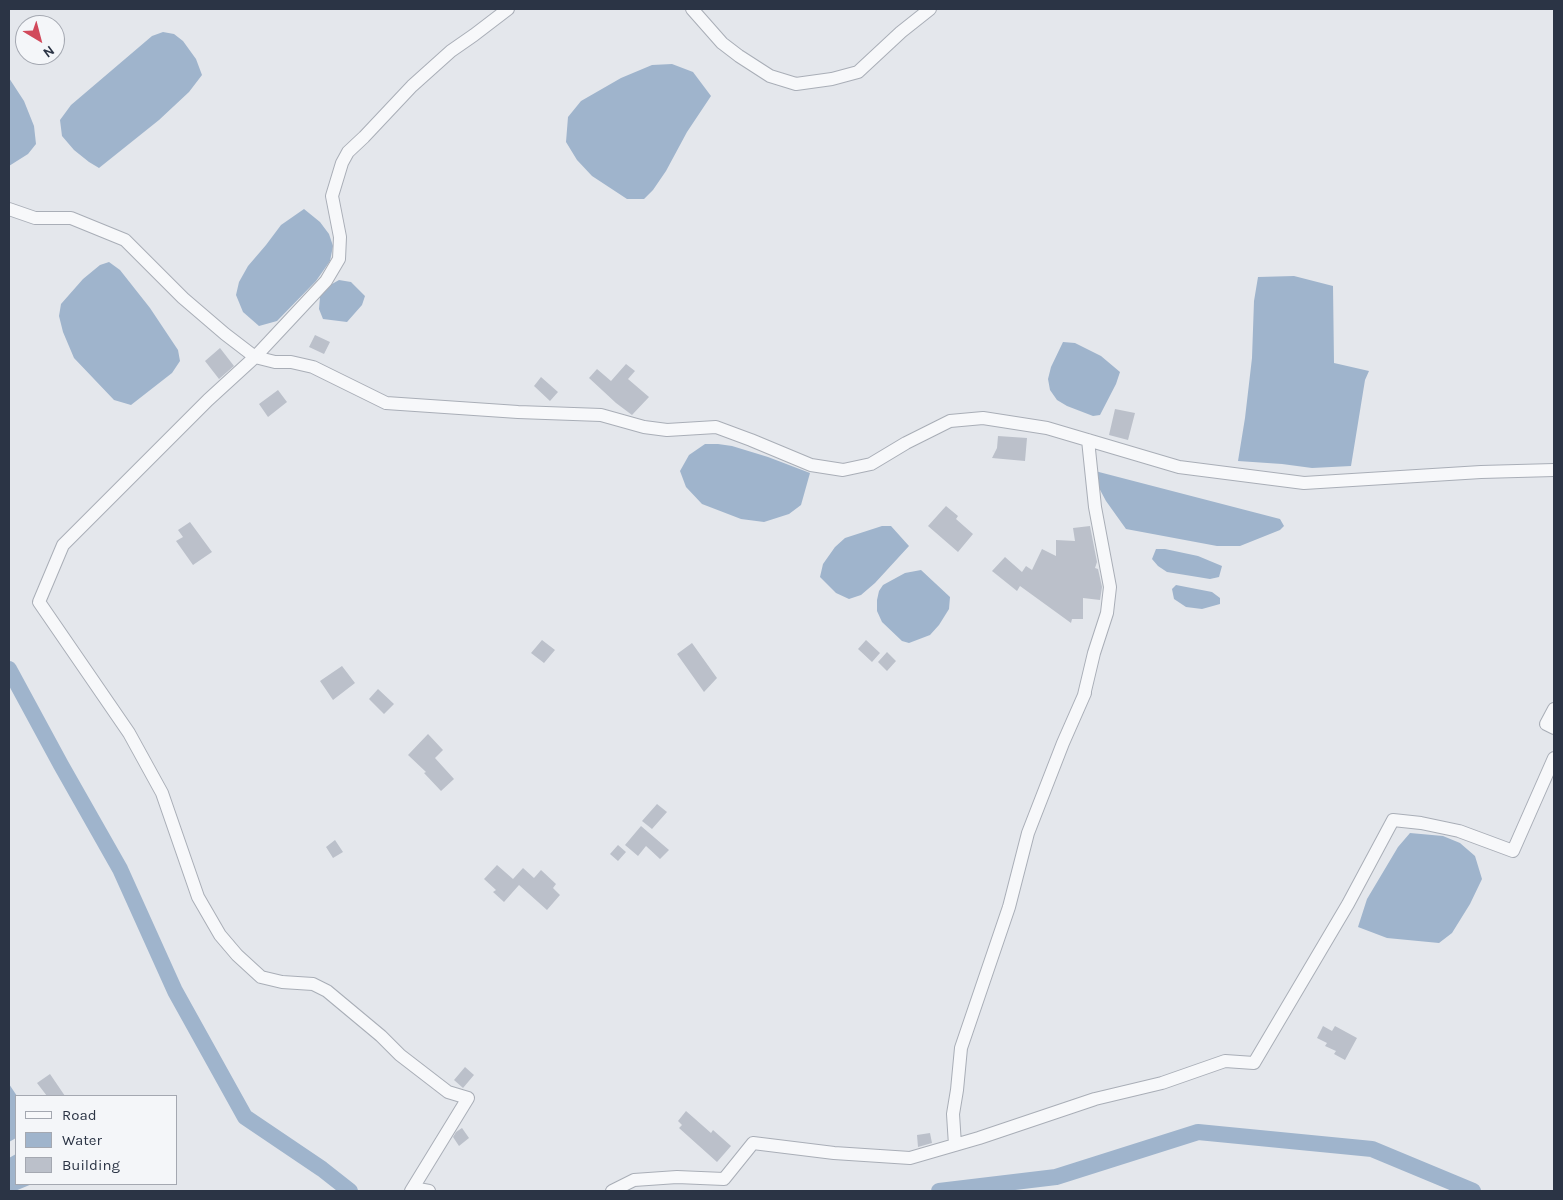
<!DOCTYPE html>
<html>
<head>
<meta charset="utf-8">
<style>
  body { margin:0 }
  #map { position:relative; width:1563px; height:1200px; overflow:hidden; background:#e4e7ec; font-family:Karla,sans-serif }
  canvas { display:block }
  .frame { position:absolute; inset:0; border:10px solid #2b3445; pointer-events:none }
  .legend { position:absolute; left:15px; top:1095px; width:162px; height:90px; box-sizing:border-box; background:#f4f6f9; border:1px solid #a4a8b1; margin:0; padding:6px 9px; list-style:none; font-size:15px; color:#2b3445 }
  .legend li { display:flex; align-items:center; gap:10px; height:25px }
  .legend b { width:25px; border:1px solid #a4a8b1 }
  .north { position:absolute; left:15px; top:15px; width:50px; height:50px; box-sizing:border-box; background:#f4f6f9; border:1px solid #a4a8b1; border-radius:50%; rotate:143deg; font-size:14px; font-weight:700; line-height:20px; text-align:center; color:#2b3445 }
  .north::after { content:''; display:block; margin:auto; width:18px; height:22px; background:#d1495b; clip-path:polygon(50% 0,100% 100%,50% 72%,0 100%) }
</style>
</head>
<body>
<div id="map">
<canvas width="1563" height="1200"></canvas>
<div class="frame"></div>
<ul class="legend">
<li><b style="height:6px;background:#f7f8fa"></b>Road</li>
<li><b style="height:14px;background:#9fb4cc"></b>Water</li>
<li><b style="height:14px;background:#bbc0ca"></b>Building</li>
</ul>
<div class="north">N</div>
</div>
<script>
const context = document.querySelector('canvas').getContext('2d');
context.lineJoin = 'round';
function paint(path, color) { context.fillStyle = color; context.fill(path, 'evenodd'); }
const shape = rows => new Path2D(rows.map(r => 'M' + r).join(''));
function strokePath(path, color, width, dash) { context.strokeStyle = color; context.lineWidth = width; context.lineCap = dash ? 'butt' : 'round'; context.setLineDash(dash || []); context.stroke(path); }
paint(shape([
  [163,32,174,34,183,41,196,59,202,75,189,92,159,120,99,168,89,162,74,150,62,136,60,120,71,105,152,36],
  [672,64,693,72,711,96,687,132,666,171,653,190,644,199,627,199,592,176,577,160,566,142,568,117,581,101,621,78,652,65],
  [9,78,24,101,34,126,36,144,28,154,9,166],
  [304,209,320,222,329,234,333,246,330,261,316,281,277,321,259,326,243,312,236,295,239,282,248,266,266,245,281,225],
  [109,262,120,270,150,308,178,350,180,361,172,373,131,405,114,400,74,358,63,332,59,316,61,304,83,279,100,265],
  [1294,276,1333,286,1334,363,1369,371,1365,380,1351,466,1312,468,1282,464,1238,461,1245,418,1252,358,1254,301,1258,277],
  [339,280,351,282,365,296,362,305,347,322,323,319,319,309,320,297,325,288],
  [1063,342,1075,343,1101,356,1120,372,1116,384,1100,415,1093,416,1067,406,1057,400,1050,390,1048,379,1051,367],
  [705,444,718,444,732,446,768,457,810,473,801,505,789,514,764,522,741,519,702,504,686,487,680,471,689,455],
  [1095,471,1280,519,1284,526,1280,530,1240,546,1217,546,1126,529,1106,501,1098,486],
  [882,526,891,526,909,546,875,583,861,595,849,599,836,593,820,577,823,564,835,547,845,538],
  [1156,549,1165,549,1198,556,1222,566,1219,577,1210,579,1167,572,1158,566,1152,559],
  [921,570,950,597,949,609,939,625,930,635,909,643,902,641,882,622,877,611,877,600,879,591,883,585,905,573],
  [1176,585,1212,592,1220,598,1220,604,1202,609,1186,607,1174,599,1172,589],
  [1410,833,1443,836,1460,843,1475,856,1482,879,1470,904,1452,933,1439,943,1387,938,1358,927,1367,899,1398,847],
  [9,1084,17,1096,16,1138,9,1142],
  [16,1154,16,1184,32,1184,15,1191,9,1191,9,1158]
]), '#9fb4cc');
strokePath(shape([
  [9,669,61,765,120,869,175,991,245,1117,322,1169,350,1191],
  [939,1191,1056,1177,1198,1132,1372,1149,1473,1191]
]), '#9fb4cc', 16);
paint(shape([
  [315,335,330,342,324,354,309,347],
  [220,348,234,366,219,379,205,361],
  [626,364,635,371,628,379,649,397,632,415,616,403,589,378,597,369,611,381],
  [541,377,558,392,550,401,534,386],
  [278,390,287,402,268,417,259,404],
  [1115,409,1135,413,1128,440,1109,435],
  [998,436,1027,438,1025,461,992,458,997,448],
  [946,506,958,516,956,519,973,534,958,552,928,526],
  [190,522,212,552,193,565,176,541,183,537,178,530],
  [1090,526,1097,562,1095,568,1098,569,1102,587,1100,600,1083,598,1083,619,1072,619,1071,623,1020,586,1017,591,992,571,1005,557,1022,572,1026,566,1032,570,1042,549,1056,556,1056,540,1075,541,1073,528],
  [542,640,555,650,544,663,531,653],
  [866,640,880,653,872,662,858,649],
  [692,643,717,678,704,692,677,654],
  [887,652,896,661,887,671,878,662],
  [342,666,355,683,333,700,320,681],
  [378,689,394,704,384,714,369,699],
  [428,734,443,750,435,758,454,779,441,791,424,773,426,772,408,755],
  [657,804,667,812,652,829,642,821],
  [641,826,669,850,660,859,646,846,638,856,625,845],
  [335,840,343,852,333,858,326,847],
  [618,845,626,852,618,861,610,854],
  [497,865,513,879,523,868,534,878,541,870,556,884,553,888,560,895,547,910,519,885,504,902,493,892,496,890,484,879],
  [1323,1026,1332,1031,1335,1026,1357,1038,1345,1060,1334,1054,1336,1051,1325,1046,1327,1043,1317,1038],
  [465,1067,474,1075,463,1088,454,1080],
  [50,1074,65,1096,47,1096,37,1083],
  [686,1111,711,1133,713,1130,731,1146,717,1162,679,1128,682,1125,678,1121],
  [462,1128,469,1138,459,1146,453,1137,456,1132],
  [930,1133,932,1143,918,1147,917,1135]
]), '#bbc0ca');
const street = shape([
  [692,9,722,43,739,56,770,76,796,84,832,79,858,72,901,32,930,9],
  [9,209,35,218,71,218,125,240,183,298,225,334,255,357,326,281,339,259,340,237,332,196,342,163,348,152,364,137,412,86,451,51,474,35,508,9],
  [1084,695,1094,653,1107,613,1110,587,1095,507,1088,440],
  [1554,709,1546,724,1554,728],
  [955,1145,953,1114,957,1090,961,1048,1009,907,1028,833,1063,743,1085,693],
  [413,1188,429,1191],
  [411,1191,468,1098,448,1092,400,1055,381,1036,327,991,313,984,282,982,261,977,237,955,220,935,198,897,162,793,129,733,39,602,63,545,208,400,255,357,275,362,291,362,313,367,386,403,518,412,601,415,644,427,667,430,716,427,751,440,811,465,843,470,871,464,906,443,950,421,983,418,1047,428,1179,467,1304,483,1481,472,1554,470],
  [612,1191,634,1180,677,1177,724,1179,753,1143,834,1153,910,1158,979,1138,1095,1099,1162,1083,1225,1061,1254,1063,1348,904,1393,820,1421,823,1459,831,1513,851,1554,758]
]);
strokePath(street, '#a9aeb7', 14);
strokePath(street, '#f7f8fa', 12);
</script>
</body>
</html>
